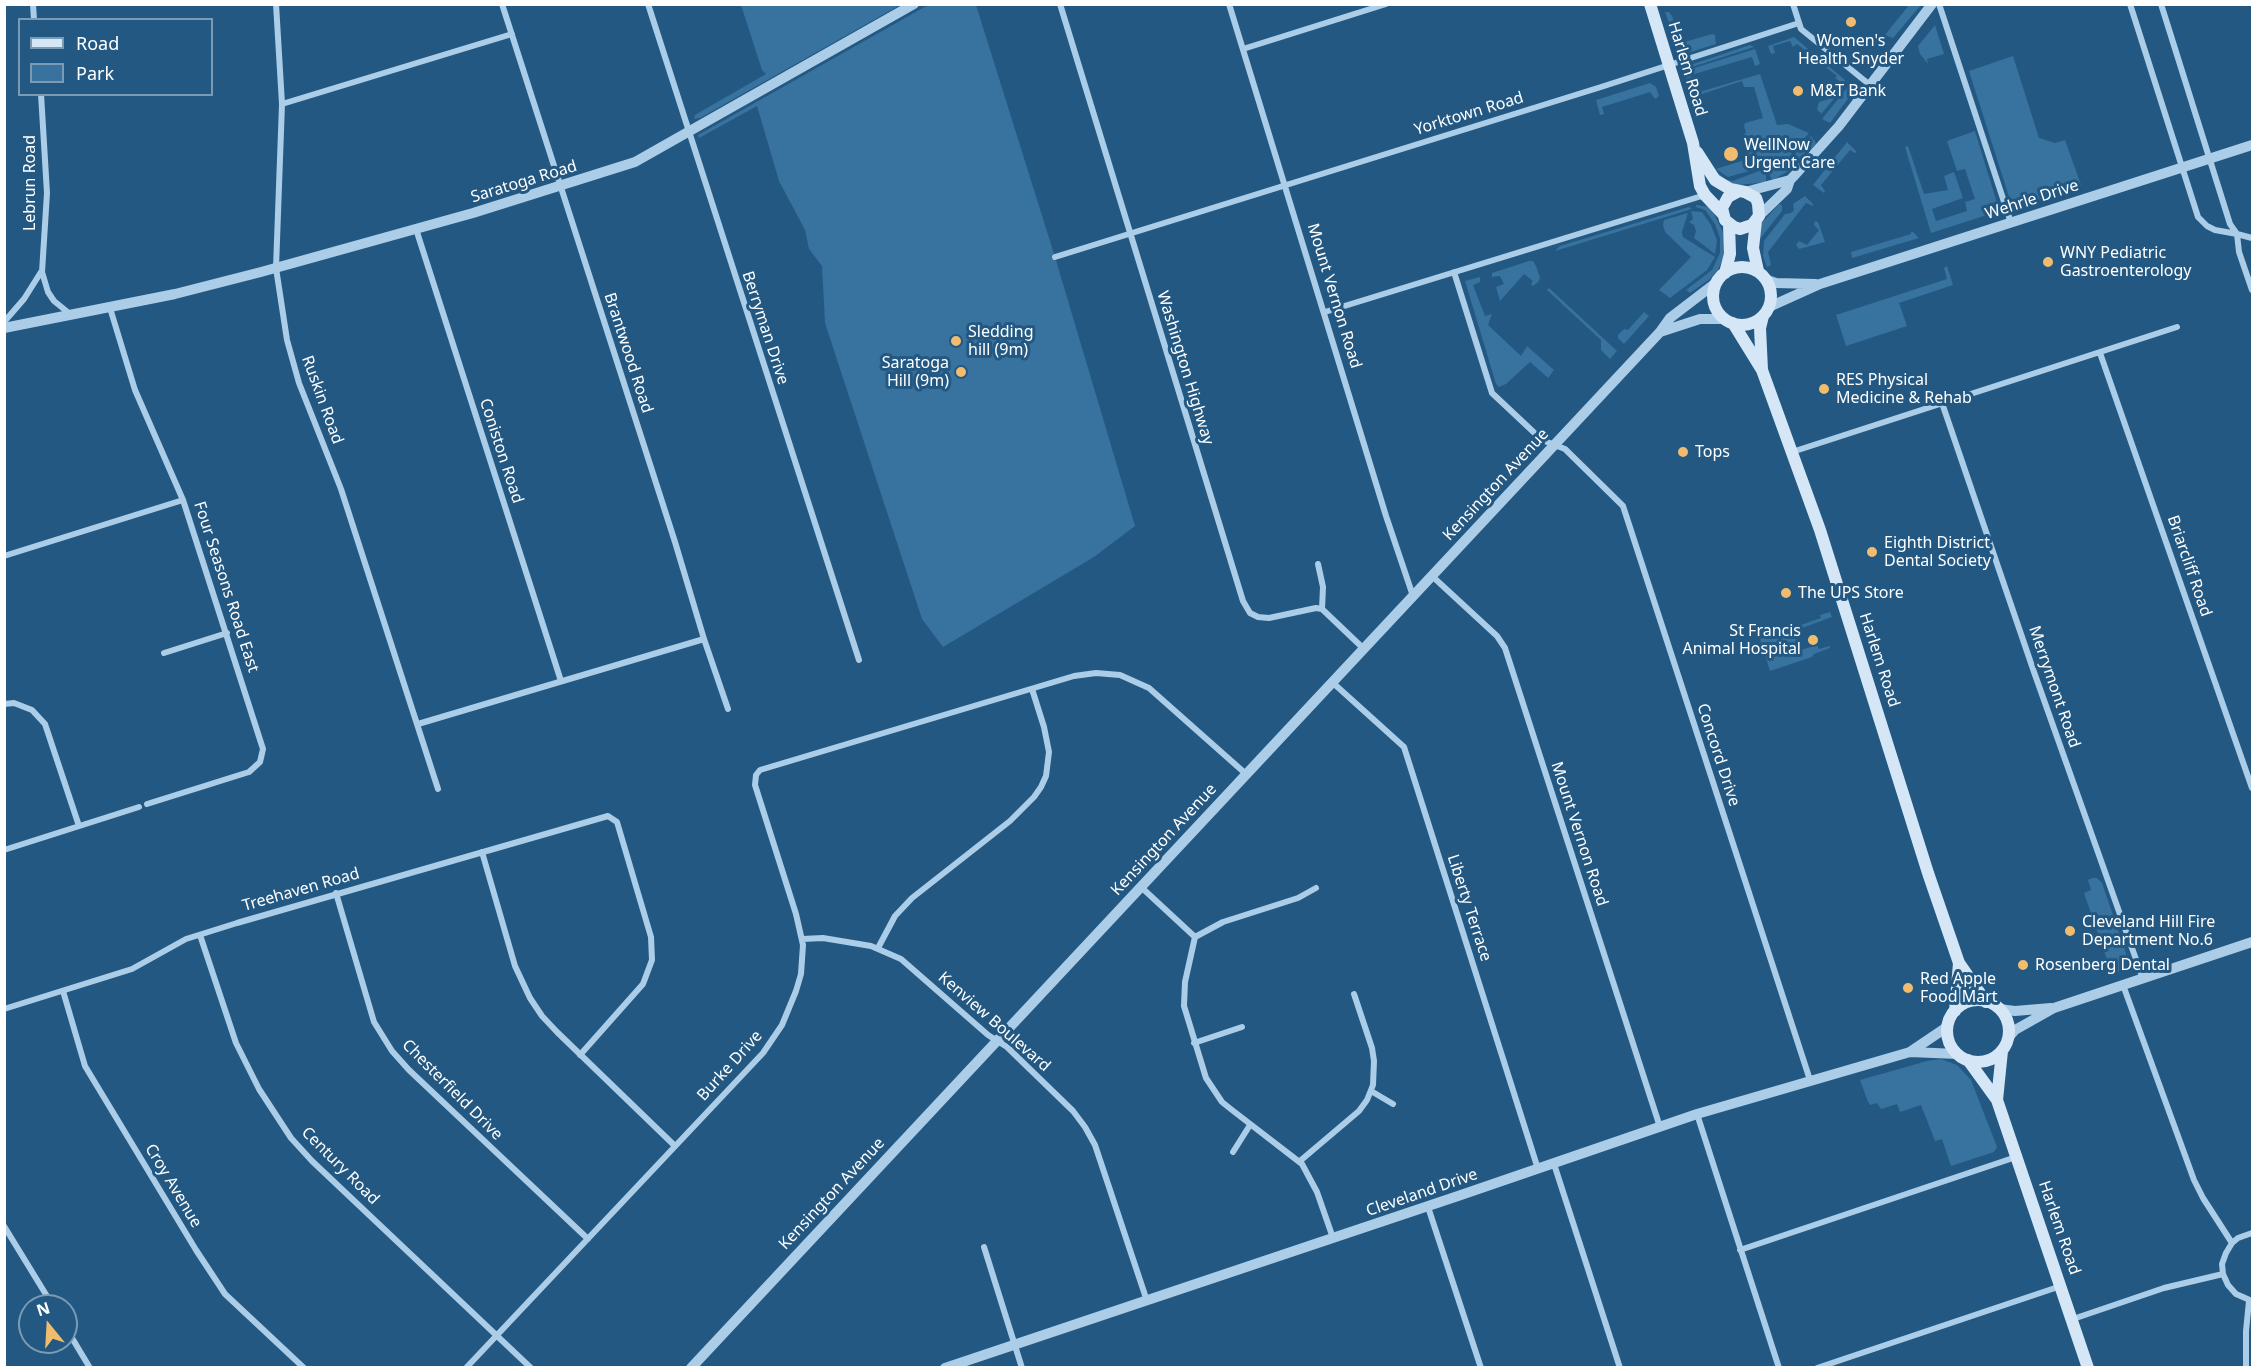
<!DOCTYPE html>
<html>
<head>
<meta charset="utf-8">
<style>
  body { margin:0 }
  #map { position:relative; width:2257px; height:1372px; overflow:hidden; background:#235882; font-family:"Noto Sans",sans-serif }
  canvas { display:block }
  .frame { position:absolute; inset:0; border:6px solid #fff; pointer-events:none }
  .legend { position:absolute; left:18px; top:18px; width:195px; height:78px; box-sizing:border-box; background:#235882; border:2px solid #7b9bb4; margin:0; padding:8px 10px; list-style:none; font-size:18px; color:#fff }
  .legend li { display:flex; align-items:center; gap:12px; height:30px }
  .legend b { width:30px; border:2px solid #7b9bb4 }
  .north { position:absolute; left:18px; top:1294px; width:60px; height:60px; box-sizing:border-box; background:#235882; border:2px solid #7b9bb4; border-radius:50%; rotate:342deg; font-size:16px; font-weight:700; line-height:24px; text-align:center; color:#fff }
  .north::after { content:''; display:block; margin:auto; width:21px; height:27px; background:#f2bc6e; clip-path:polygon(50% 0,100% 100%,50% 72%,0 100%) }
</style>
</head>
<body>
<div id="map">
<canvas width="2257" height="1372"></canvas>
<div class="frame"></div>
<ul class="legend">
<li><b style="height:8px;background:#d5e7f6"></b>Road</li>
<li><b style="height:16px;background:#38729f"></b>Park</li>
</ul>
<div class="north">N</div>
</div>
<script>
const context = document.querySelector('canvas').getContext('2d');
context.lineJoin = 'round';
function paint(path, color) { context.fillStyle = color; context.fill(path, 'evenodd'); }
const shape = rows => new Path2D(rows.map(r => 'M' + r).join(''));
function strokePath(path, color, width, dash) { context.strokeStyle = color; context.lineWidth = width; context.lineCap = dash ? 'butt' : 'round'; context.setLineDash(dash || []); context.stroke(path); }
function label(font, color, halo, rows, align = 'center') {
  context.font = font + ' "Noto Sans",sans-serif'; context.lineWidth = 6; context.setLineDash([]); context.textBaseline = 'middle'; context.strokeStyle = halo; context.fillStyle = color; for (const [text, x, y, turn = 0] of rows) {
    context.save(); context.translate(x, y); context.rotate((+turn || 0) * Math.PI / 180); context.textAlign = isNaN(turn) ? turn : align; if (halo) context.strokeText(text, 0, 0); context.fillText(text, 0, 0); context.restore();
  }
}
paint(shape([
  [741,5,741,4,900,5,700,118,694,119,695,115,766,74,762,70],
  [928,5,976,5,1055,257,1135,526,1094,557,943,647,922,619,825,323,822,266,809,249,805,230,779,181,757,106,699,138,698,135],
  [1909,5,1921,5,1893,38,1885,35],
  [1665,12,1669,12,1672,16,1681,43,1712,34,1715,35,1716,44,1681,55],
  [1935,25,1944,54,1927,59,1928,64,1920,54,1918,46],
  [1794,37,1845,80,1846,85,1821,114,1817,109,1819,102,1829,99,1841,82,1835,78,1837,76,1797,44,1793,47,1790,41,1773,46,1775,53,1771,54,1768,46],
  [1750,45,1754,47,1686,69,1684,67],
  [1755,49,1760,64,1755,66,1752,57,1691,75,1696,93,1760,74,1777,125,1788,124,1809,133,1788,158,1770,164,1764,162,1760,168,1728,177,1716,169,1748,159,1746,152,1749,150,1744,134,1746,133,1744,126,1745,123,1763,118,1754,87,1744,87,1742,81,1696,96,1698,102,1695,104,1685,74,1688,70],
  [2013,56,2039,138,2055,143,2065,140,2081,185,2023,205,2019,202,2013,203,2010,200,1969,71],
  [1650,83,1656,87,1659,96,1655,99,1650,92,1602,107,1604,114,1600,115,1596,100],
  [1852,87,1854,89,1853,92,1830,123,1822,119,1847,88],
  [1975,131,1997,203,1997,209,1990,214,1931,233,1905,147,1908,146,1924,194,1948,190,1944,176,1954,172,1963,198,1932,209,1936,221,1967,211,1965,202,1975,199,1965,169,1957,171,1947,141],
  [1811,136,1816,143,1806,155,1788,171,1773,180,1771,178,1769,173,1771,167,1790,160],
  [1847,142,1857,152,1855,153,1850,150,1821,185,1825,191,1824,193,1813,185],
  [1759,171,1766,174,1766,182,1739,185,1731,184,1717,177,1718,173,1727,180,1733,181],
  [1805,196,1813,204,1813,206,1806,203,1768,252,1771,265,1767,267,1763,256,1764,241,1785,214,1791,213,1794,210,1793,204],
  [1779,204,1782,205,1782,211,1759,240,1760,225],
  [1696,205,1710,207,1714,214,1725,236,1725,254,1718,270,1710,279,1690,293,1686,290,1712,270,1720,253,1720,238,1715,224,1705,210,1696,207],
  [1689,207,1692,209,1555,251,1560,246],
  [1691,211,1702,212,1711,225,1717,240,1715,254,1694,238,1696,231,1694,225,1689,222,1693,219],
  [1688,213,1682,232,1683,237,1715,257,1707,270,1670,298,1659,290,1691,257,1665,232,1663,225,1664,220],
  [1815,221,1818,222,1825,242,1799,249,1796,245,1799,241,1807,245,1819,230,1814,225],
  [1911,232,1913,232,1919,238,1852,258,1851,252,1911,234],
  [1529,261,1533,261,1536,266,1540,278,1538,282,1533,286,1531,284,1533,281,1524,274,1500,301,1496,287,1504,284,1500,276,1492,277,1492,273],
  [1947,266,1953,285,1899,303,1907,326,1846,346,1836,315,1947,279,1944,268],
  [1480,277,1480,282,1473,285,1485,316,1492,314,1488,325,1521,356,1527,346,1554,370,1548,378,1530,362,1506,384,1499,387,1496,384,1465,281],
  [1549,288,1617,351,1610,359,1601,350,1601,340,1547,290],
  [1644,312,1649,316,1624,344,1618,338,1618,335,1624,329,1628,330],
  [1830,612,1832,617,1802,628,1803,633,1796,635,1801,650,1817,645,1819,649,1830,646,1830,648,1814,654,1812,657,1770,671,1760,639,1821,618,1820,615],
  [2092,878,2097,878,2102,883,2129,962,2129,967,2112,974,2084,893,2091,890,2088,880],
  [1941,1059,1957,1065,1971,1080,1997,1147,1994,1152,1951,1166,1942,1139,1935,1141,1921,1105,1900,1112,1897,1104,1881,1109,1877,1103,1870,1105,1868,1102,1860,1080,1927,1061]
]), '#38729f');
strokePath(shape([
  [33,4,34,20],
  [276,4,282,104,276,268,287,340,299,383,341,489,438,789],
  [502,4,675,542,704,639,728,709],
  [648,4,859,660],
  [1060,4,1243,601,1250,613,1258,617,1269,618,1316,608,1322,609,1364,649],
  [1229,4,1386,516,1413,596],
  [1793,4,1801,29,1870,85],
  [1939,4,2011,223],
  [2130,4,2198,217,2207,226,2215,230,2237,234,2239,252,2252,290],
  [2161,4,2230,224,2237,234,2252,238],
  [1243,49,1386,4],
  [41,94,47,193,42,272,48,292,54,301,70,314],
  [282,104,512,34],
  [416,229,561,681],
  [1055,257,1601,87,1799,23],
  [1454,272,1492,393,1542,440,1565,449,1623,506,1810,1080],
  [110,308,135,390,183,500,263,749,260,762,249,772,147,804],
  [1325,312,1705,195],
  [4,322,24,299,41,272],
  [2100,353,2252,788],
  [1942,403,2034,672,2143,979],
  [1792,452,2177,327],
  [4,556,183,500],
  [1318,564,1323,587,1322,609],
  [1432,576,1497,636,1505,648,1660,1127],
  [164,653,227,633],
  [1332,682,1404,747,1538,1169],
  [4,704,14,703,32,710,45,724,79,826],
  [418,724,704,639],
  [4,850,139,807],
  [482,852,515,966,530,998,542,1016,557,1032,675,1146],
  [1141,887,1195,937],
  [336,893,374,1022,392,1051,409,1070,588,1239],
  [200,935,236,1043,259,1089,291,1138,312,1161,531,1368],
  [1195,937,1185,982,1184,1006,1206,1078,1222,1102,1232,1110,1302,1164,1317,1192,1333,1238],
  [1195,937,1223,922,1298,898,1316,888],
  [802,939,823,938,871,946,901,959,988,1035,1007,1047,1073,1111,1085,1127,1095,1145,1147,1301],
  [878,948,895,916,912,898,1010,821,1034,797,1041,787,1046,776,1049,752,1044,727,1032,689],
  [2123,985,2194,1180,2203,1198,2232,1243],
  [63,991,85,1066,196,1250,225,1294,304,1368],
  [4,1009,132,969,186,939,237,923,608,816,617,822,651,937,652,960,643,984,580,1055],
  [1194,1043,1242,1027],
  [1371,1091,1393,1104],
  [1697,1114,1779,1368],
  [1233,1152,1250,1125],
  [1300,1161,1359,1111,1367,1100,1373,1085,1374,1061,1372,1048,1354,994],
  [1554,1164,1620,1368],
  [1428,1207,1481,1368],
  [4,1226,53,1306],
  [2252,1233,2238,1238,2232,1243,2226,1253,2222,1264,2223,1274,2228,1285,2236,1294,2252,1301],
  [984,1247,1022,1368],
  [1740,1250,2016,1157],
  [2073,1319,2164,1288,2223,1274],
  [66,1328,90,1368],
  [466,1368,763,1053,782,1025,796,991,801,974,803,945,796,914,755,785,756,775,760,770,1074,676,1096,673,1120,675,1149,688,1246,774],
  [1817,1368,2061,1286],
  [2246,1368,2246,1331,2249,1301]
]), '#abcde7', 6);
strokePath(shape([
  [1745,192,1790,180,1794,176,1839,126,1932,4],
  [1759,216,1787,189,1790,180],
  [1767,280,1776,283,1816,284],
  [1769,307,1820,284,2252,145],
  [4,328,175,294,261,272,473,213,635,162,914,4],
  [1660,332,1700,319,1725,319],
  [1999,1009,2015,1011,2051,1008],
  [2008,1038,2015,1030,2054,1008,2252,942],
  [1910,1052,1958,1054],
  [691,1368,1660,332,1670,318,1717,282],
  [945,1368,1458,1196,1697,1114,1910,1052,1947,1027]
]), '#abcde7', 10);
strokePath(shape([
  [1650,4,1693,143,1700,186,1705,195,1723,214],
  [1697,152,1715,180,1730,189,1745,192,1756,198,1758,204,1759,216,1752,225,1740,229,1734,227,1725,220,1722,208,1728,197,1739,191],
  [1756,221,1753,248,1758,271],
  '1713 296a29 29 0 1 1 58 0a29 29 0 1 1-58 0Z',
  [1725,273,1730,254,1729,224],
  [1733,323,1762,370,1820,530,1928,873,1959,963,1986,1002],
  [1762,370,1760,328,1763,316],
  '1947 1031a31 31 0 1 1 62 0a31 31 0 1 1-62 0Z',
  [1955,1011,1959,963],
  [1968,1060,1997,1100,2088,1368],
  [1997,1100,2002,1051]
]), '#d5e7f6', 12);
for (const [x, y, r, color] of [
  [1851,22,6,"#f2bc6e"],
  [1798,91,6,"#f2bc6e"],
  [1731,154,8,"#f2bc6e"],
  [2048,262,6,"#f2bc6e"],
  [956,341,6,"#f2bc6e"],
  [961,372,6,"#f2bc6e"],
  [1824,389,6,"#f2bc6e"],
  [1683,452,6,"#f2bc6e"],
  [1872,552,6,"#f2bc6e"],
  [1786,593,6,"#f2bc6e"],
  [1813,640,6,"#f2bc6e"],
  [2070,931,6,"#f2bc6e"],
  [2023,965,6,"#f2bc6e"],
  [1908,988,6,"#f2bc6e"]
]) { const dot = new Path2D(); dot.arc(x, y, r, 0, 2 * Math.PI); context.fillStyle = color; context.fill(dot); strokePath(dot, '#235882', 2); }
label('16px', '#fff', '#235882', [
  ["Women's",1851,41,"center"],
  ["Health Snyder",1851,59,"center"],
  ["M&T Bank",1810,91],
  ["WellNow",1744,145],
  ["Urgent Care",1744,163],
  ["WNY Pediatric",2060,253],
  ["Gastroenterology",2060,271],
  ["Sledding",968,332],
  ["hill (9m)",968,350],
  ["Saratoga",949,363,"right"],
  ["Hill (9m)",949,381,"right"],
  ["RES Physical",1836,380],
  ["Medicine & Rehab",1836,398],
  ["Tops",1695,452],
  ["Eighth District",1884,543],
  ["Dental Society",1884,561],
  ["The UPS Store",1798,593],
  ["St Francis",1801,631,"right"],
  ["Animal Hospital",1801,649,"right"],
  ["Cleveland Hill Fire",2082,922],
  ["Department No.6",2082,940],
  ["Rosenberg Dental",2035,965],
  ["Red Apple",1920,979],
  ["Food Mart",1920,997]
], 'left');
label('16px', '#fff', '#235882', [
  ["Harlem Road",1687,69,73],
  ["Yorktown Road",1469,114,-17],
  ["Saratoga Road",524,182,-17],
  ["Lebrun Road",30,183,-90],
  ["Wehrle Drive",2032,200,-18],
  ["Mount Vernon Road",1334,296,73],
  ["Berryman Drive",765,328,72],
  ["Brantwood Road",628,353,72],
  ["Washington Highway",1185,368,73],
  ["Ruskin Road",322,400,70],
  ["Coniston Road",501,451,72],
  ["Kensington Avenue",1496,485,-47],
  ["Briarcliff Road",2189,566,71],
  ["Four Seasons Road East",226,587,72],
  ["Harlem Road",1879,660,72],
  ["Merrymont Road",2054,687,71],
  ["Concord Drive",1718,755,72],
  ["Mount Vernon Road",1579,834,72],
  ["Kensington Avenue",1164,840,-47],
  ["Treehaven Road",301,890,-16],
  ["Liberty Terrace",1469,908,72],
  ["Kenview Boulevard",994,1022,41],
  ["Burke Drive",730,1066,-48],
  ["Chesterfield Drive",452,1090,45],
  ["Century Road",340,1166,45],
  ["Croy Avenue",173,1186,59],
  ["Cleveland Drive",1422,1193,-19],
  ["Kensington Avenue",832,1194,-47],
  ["Harlem Road",2059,1228,71]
]);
</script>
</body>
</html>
